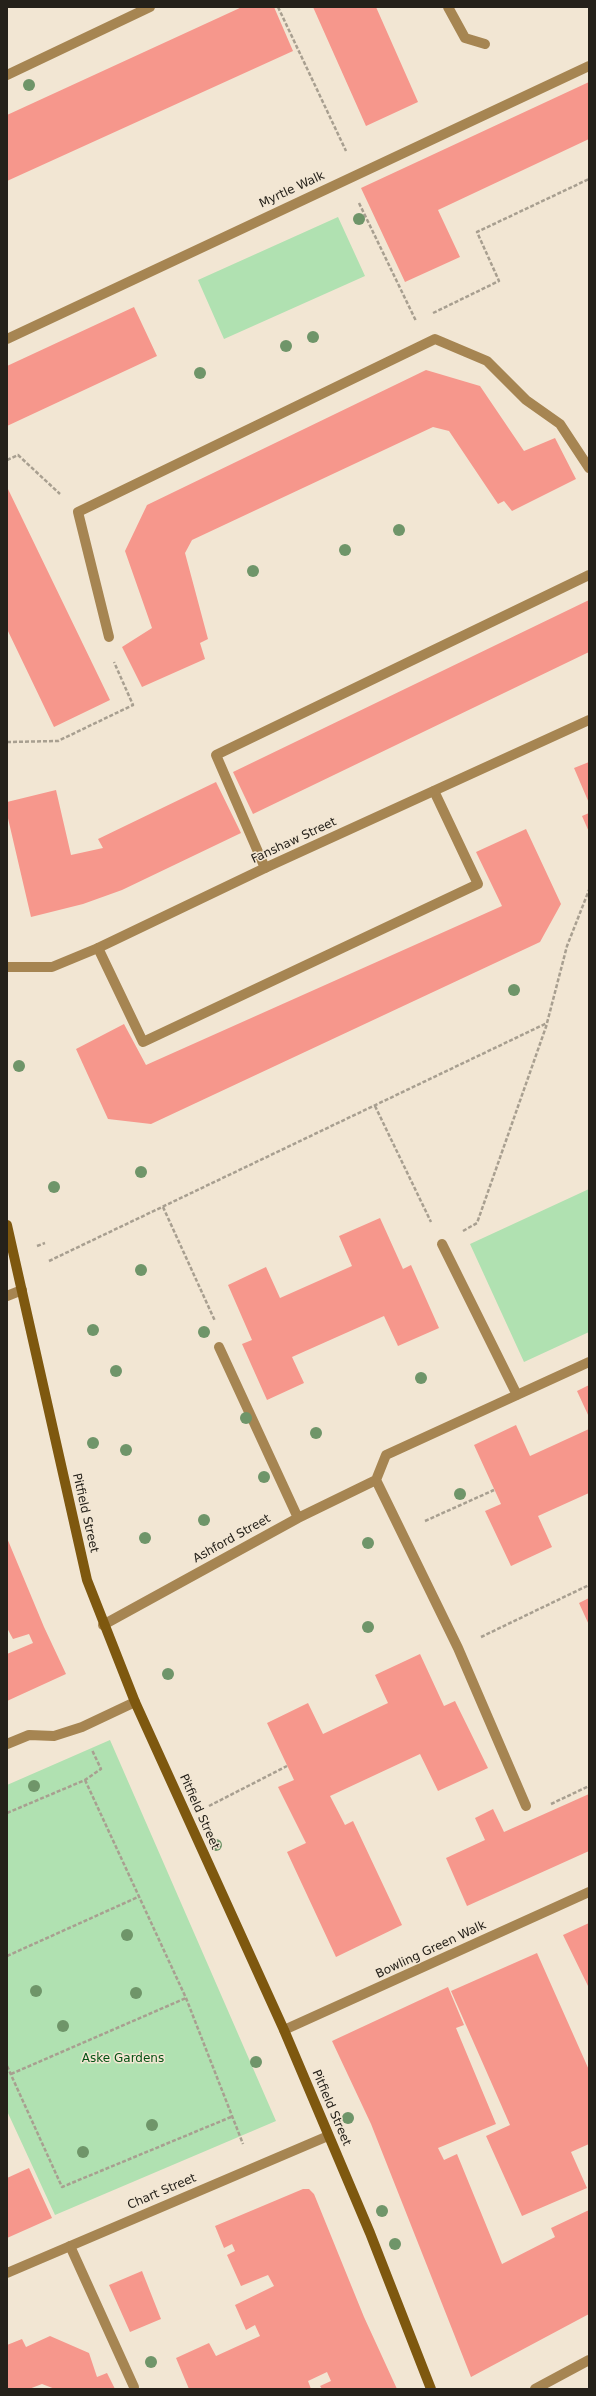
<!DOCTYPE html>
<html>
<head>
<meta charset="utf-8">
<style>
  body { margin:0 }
  #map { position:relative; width:596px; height:2396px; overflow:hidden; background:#f2e6d3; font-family:"DejaVu Sans",sans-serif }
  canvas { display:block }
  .frame { position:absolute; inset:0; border:8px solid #25211a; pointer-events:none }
</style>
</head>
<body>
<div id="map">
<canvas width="596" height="2396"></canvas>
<div class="frame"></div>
</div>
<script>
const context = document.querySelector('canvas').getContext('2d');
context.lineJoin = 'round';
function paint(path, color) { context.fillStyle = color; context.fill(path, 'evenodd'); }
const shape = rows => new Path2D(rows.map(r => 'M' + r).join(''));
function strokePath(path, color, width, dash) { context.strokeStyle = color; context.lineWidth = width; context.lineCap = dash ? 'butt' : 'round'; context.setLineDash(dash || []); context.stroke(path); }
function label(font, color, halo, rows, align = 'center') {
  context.font = font + ' "DejaVu Sans",sans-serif'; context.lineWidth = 3; context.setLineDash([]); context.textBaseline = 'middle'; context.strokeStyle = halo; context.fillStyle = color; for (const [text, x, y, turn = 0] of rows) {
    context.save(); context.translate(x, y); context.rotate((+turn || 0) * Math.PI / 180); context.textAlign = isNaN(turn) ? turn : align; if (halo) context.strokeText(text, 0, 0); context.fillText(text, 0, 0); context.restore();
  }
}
paint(shape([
  [338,217,365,276,224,339,198,280],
  [589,1189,589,1332,524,1362,470,1244],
  [110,1740,276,2121,55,2215,7,2111,7,1785]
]), '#b0e1b1');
paint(shape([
  [242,7,274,7,293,51,7,181,7,115],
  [313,7,376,7,418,102,366,126],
  [589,82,589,139,438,210,460,257,405,282,361,188],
  [134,307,157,356,7,426,7,366],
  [426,370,480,386,524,451,555,438,576,479,512,511,504,501,498,504,449,431,433,427,192,540,185,553,208,639,200,643,205,659,142,687,122,647,152,628,125,551,147,505],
  [7,487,110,700,54,727,7,629],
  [589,600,589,652,253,814,233,772],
  [589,762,589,803,574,768],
  [216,782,241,833,122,890,83,904,31,917,7,814,7,802,56,790,71,855,103,848,98,839],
  [589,813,589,832,582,816],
  [526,829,561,904,540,942,151,1124,108,1119,76,1049,124,1024,146,1065,502,906,476,852],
  [380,1218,403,1269,411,1265,439,1328,398,1346,384,1316,292,1357,304,1383,267,1400,242,1344,252,1340,228,1285,266,1267,280,1298,352,1266,339,1236],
  [589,1385,589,1417,577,1391],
  [516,1425,530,1456,589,1429,589,1493,538,1516,552,1547,511,1566,485,1511,501,1504,474,1445],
  [7,1538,44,1627,66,1674,7,1701,7,1654,33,1643,29,1634,13,1639,7,1628],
  [589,1598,589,1625,579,1603],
  [420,1654,444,1706,455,1701,488,1768,438,1791,420,1754,330,1796,345,1825,353,1821,402,1925,336,1957,287,1852,306,1843,278,1787,294,1780,267,1723,308,1703,323,1734,388,1703,375,1675],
  [589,1794,589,1851,467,1906,446,1858,485,1840,475,1818,493,1809,504,1832],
  [589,1923,589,1988,563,1935],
  [537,1953,589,2070,589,2144,571,2152,587,2188,522,2216,486,2136,510,2125,451,1991],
  [448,1987,464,2025,456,2028,496,2124,438,2148,444,2160,457,2154,502,2264,555,2237,551,2228,589,2210,589,2314,471,2377,371,2124,332,2041],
  [29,2168,52,2218,7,2238,7,2178],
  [303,2189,309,2189,314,2194,364,2317,397,2389,322,2389,320,2386,331,2381,327,2372,308,2381,311,2389,189,2389,176,2358,209,2343,216,2356,260,2336,255,2325,246,2330,235,2305,274,2286,268,2275,241,2286,227,2255,235,2251,232,2244,224,2248,215,2226],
  [142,2271,161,2319,130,2332,109,2285],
  [50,2336,89,2353,97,2377,107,2373,115,2389,55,2389,42,2384,29,2389,7,2389,7,2345,22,2339,26,2347]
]), '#f6978c');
strokePath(shape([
  [278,7,346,151],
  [359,203,416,321],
  [433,313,499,281,477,232,589,179],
  [7,460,18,455,60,494],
  [7,742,58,741,133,705,114,662],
  [375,1106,431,1222],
  [163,1207,215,1321],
  [463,1231,477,1223,547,1024],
  [37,1246,45,1243],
  [49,1261,547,1023,567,946,589,890],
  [425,1521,494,1490],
  [481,1637,589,1585],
  [85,1780,186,1998,243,2144],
  [551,1804,589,1786],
  [209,1806,287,1766],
  [7,1813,85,1780,101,1769,92,1750],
  [7,1956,138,1897],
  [7,2066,62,2187,231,2117],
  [11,2074,186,1998]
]), '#a89f90', 2.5, [4, 2]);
strokePath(shape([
  [448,7,465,38,485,44],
  [7,339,589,66],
  [109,637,78,512,435,339,487,361,526,400,560,424,589,468],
  [265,868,216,755,589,575],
  [98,948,143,1042,478,884,434,791],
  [442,1244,517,1395],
  [219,1347,298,1518],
  [103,1625,298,1518,376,1480],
  [526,1806,458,1648,376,1480,386,1455,589,1362],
  [70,2246,134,2387]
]), '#a68552', 10);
strokePath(shape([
  [7,75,150,7],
  [7,967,52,967,98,948,265,868,589,720],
  [7,1296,22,1290],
  [7,1744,29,1735,54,1736,82,1727,135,1702],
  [284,2030,589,1892],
  [7,2273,328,2136],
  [535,2389,589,2360]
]), '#a68552', 10);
strokePath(shape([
  [7,1225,87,1580,135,1702,284,2030,370,2233,431,2389]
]), '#7e580f', 10);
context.fillStyle = '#6f9569';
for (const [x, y] of [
  [29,85],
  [359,219],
  [313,337],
  [286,346],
  [200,373],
  [399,530],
  [345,550],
  [253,571],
  [514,990],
  [19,1066],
  [141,1172],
  [54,1187],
  [141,1270],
  [93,1330],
  [204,1332],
  [116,1371],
  [421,1378],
  [246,1418],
  [316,1433],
  [93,1443],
  [126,1450],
  [264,1477],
  [460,1494],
  [204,1520],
  [145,1538],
  [368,1543],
  [368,1627],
  [168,1674],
  [34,1786],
  [216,1845],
  [127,1935],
  [36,1991],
  [136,1993],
  [63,2026],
  [256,2062],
  [348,2118],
  [152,2125],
  [83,2152],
  [382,2211],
  [395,2244],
  [151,2362]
]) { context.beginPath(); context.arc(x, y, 6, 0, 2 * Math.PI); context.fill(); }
label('12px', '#25211a', '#f2e6d3', [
  ["Myrtle Walk",292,190,-25],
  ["Fanshaw Street",294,841,-25],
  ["Pitfield Street",85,1513,77],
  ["Ashford Street",232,1539,-29],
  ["Pitfield Street",199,1812,66],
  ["Bowling Green Walk",431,1950,-25],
  ["Pitfield Street",331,2108,67],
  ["Chart Street",162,2192,-23]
]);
label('12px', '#045213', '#f2e6d3', [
  ["Aske Gardens",123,2059]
]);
</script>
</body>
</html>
